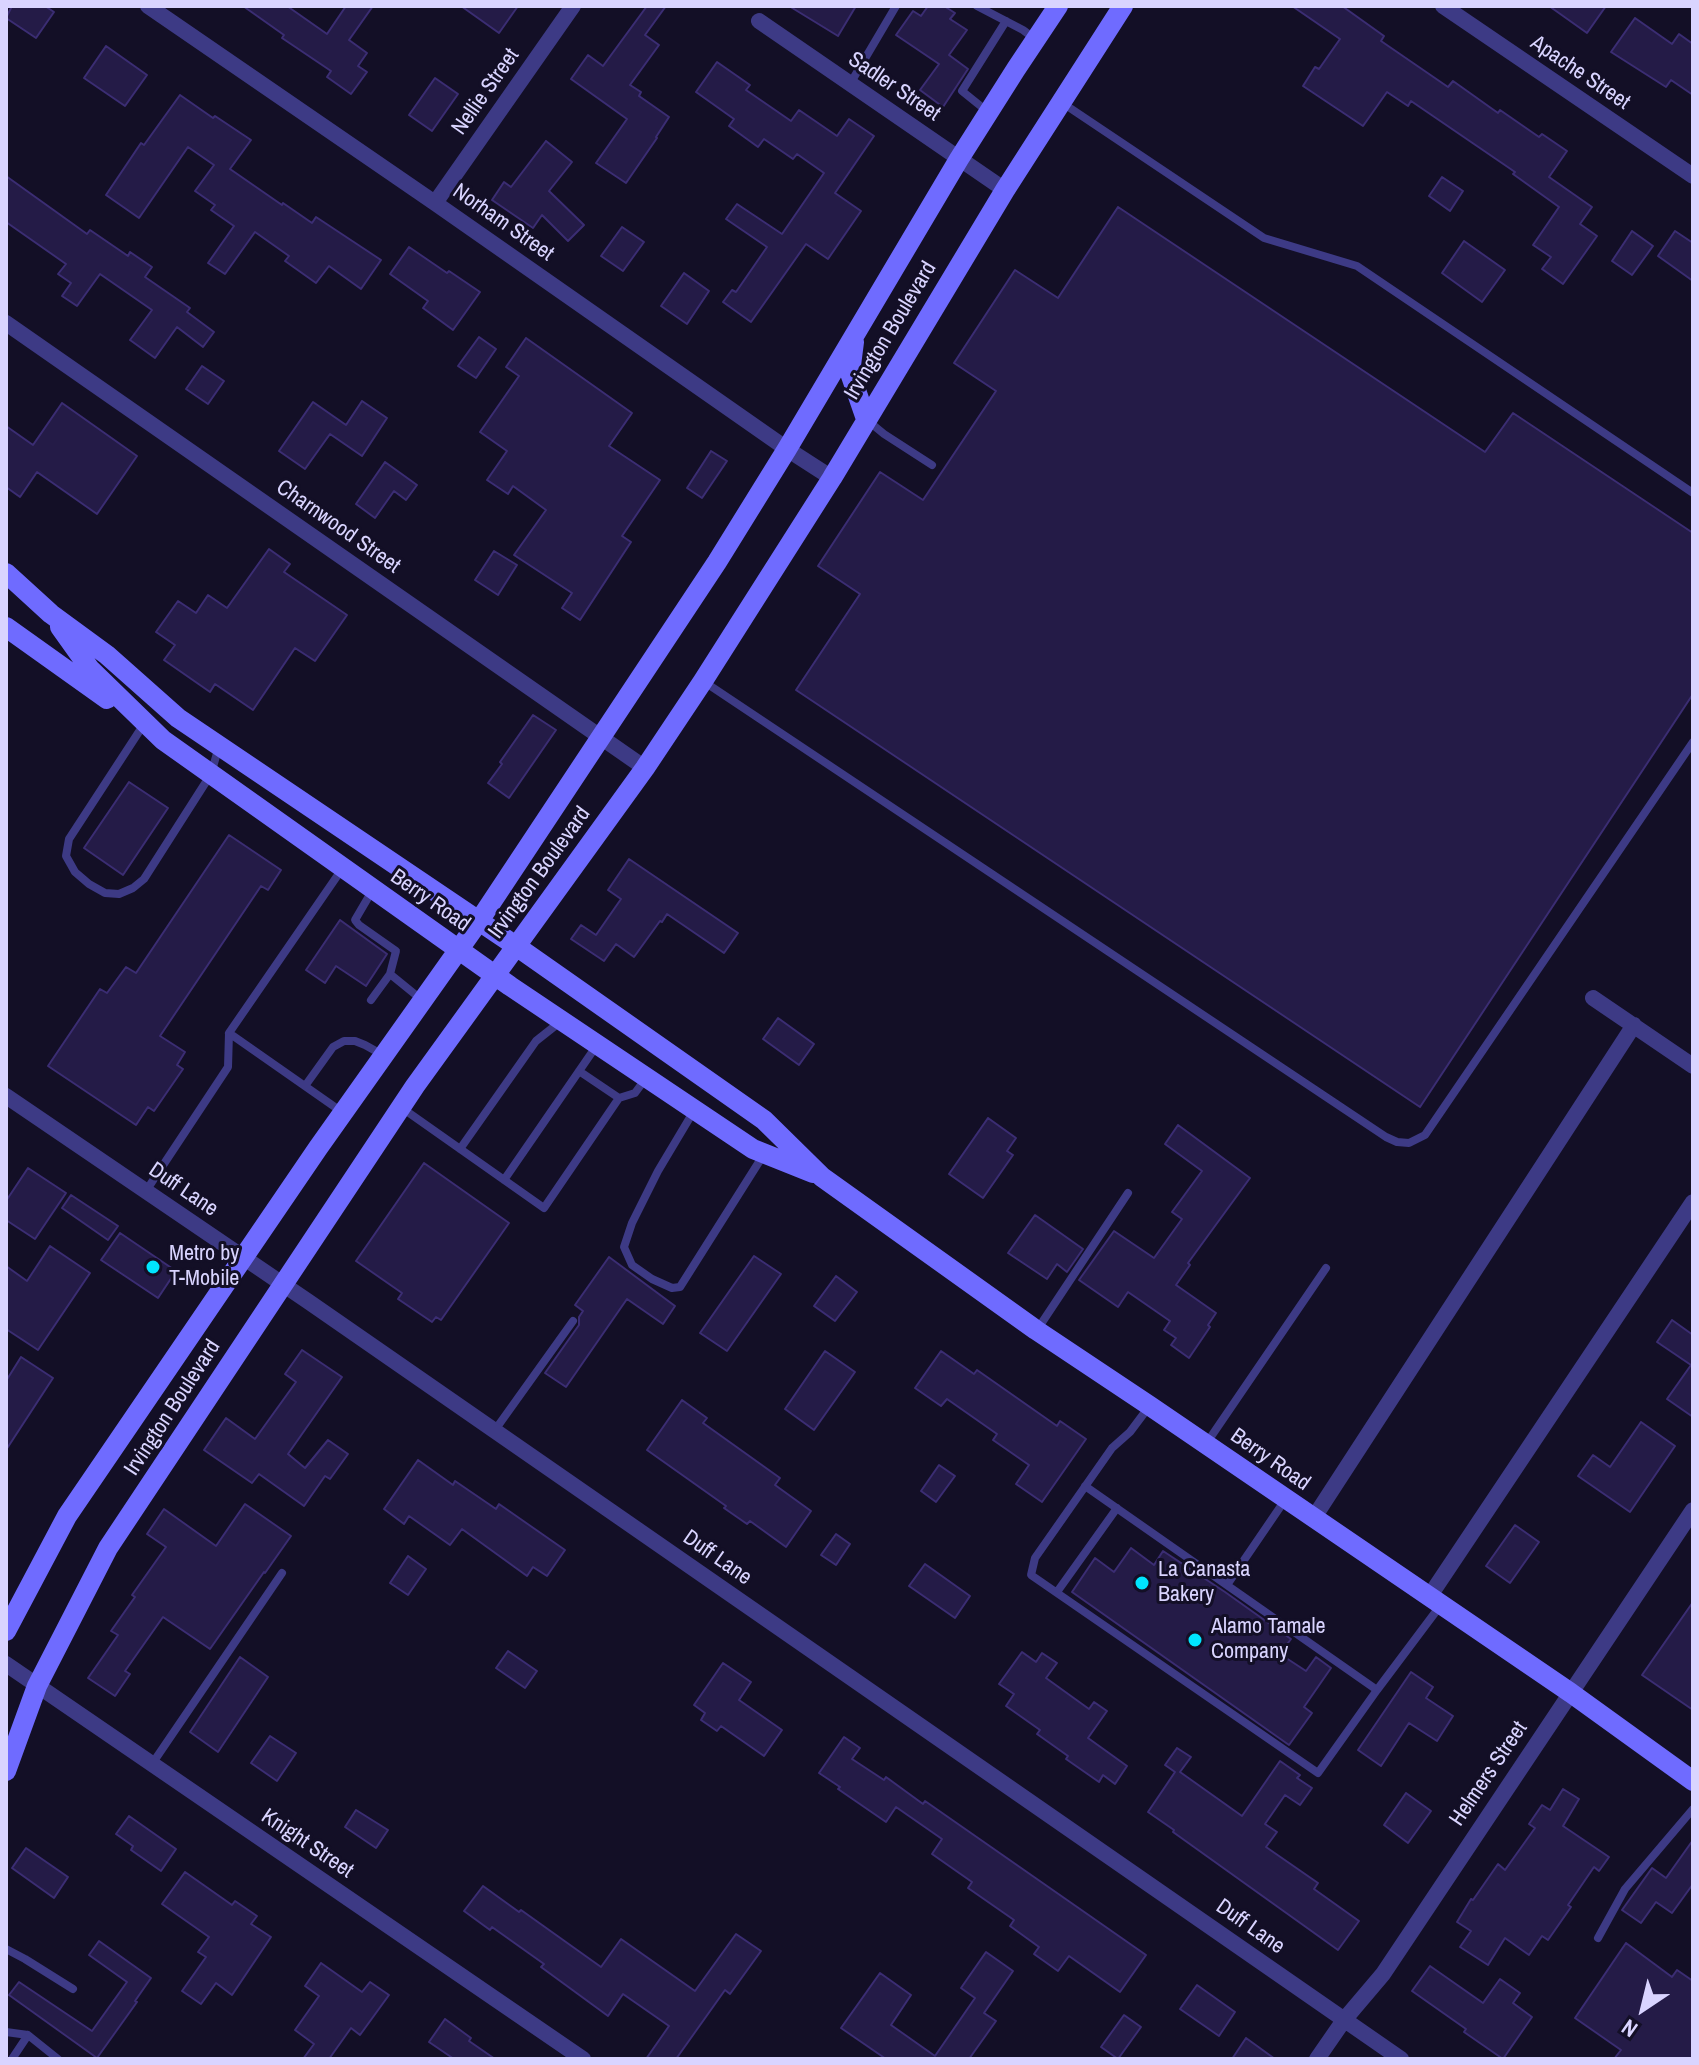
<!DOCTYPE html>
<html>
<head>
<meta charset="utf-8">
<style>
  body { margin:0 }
  #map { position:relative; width:1699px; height:2065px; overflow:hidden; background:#130f26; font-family:"Archivo Narrow",sans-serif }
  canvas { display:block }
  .frame { position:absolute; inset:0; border:8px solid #d9d4ff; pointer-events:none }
  .north { position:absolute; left:1603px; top:1969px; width:80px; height:80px; -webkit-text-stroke:6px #130f26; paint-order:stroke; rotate:215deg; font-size:22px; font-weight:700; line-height:32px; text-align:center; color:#d9d4ff }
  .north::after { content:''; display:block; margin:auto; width:28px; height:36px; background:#d9d4ff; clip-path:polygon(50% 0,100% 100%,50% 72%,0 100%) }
</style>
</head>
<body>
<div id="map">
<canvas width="1699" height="2065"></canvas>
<div class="frame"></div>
<div class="north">N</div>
</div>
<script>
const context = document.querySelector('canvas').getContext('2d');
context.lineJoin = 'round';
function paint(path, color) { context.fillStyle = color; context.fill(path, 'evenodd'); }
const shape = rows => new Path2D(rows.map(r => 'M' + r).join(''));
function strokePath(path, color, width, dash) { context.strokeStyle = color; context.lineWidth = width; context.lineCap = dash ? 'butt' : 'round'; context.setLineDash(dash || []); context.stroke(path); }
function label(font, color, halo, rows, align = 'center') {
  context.font = font + ' "Archivo Narrow",sans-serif'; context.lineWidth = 6; context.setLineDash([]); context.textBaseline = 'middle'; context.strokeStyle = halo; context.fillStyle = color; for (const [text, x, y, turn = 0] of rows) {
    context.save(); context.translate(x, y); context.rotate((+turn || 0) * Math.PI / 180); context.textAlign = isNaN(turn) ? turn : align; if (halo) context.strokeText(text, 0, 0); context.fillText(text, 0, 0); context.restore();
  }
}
const building = shape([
  [12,6,45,6,54,12,36,38,6,18,12,6],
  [243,6,287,6,327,34,346,6,373,6,349,40,367,53,358,66,367,72,351,94,327,77,331,71,282,38,284,35,243,6],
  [461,6,518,6,499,33,461,6],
  [647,6,666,6,645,35,659,45,630,85,641,92,639,96,669,117,656,137,657,138,626,183,596,163,627,119,571,79,588,55,603,66,647,6],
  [789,6,856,6,838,36,789,6],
  [928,6,944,6,955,13,950,19,967,30,949,55,968,69,943,107,920,90,939,64,896,35,913,11,921,16,928,6],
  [1292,6,1342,6,1384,36,1381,41,1448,87,1453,81,1498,113,1500,110,1539,137,1542,134,1567,151,1549,177,1592,207,1580,224,1597,236,1563,284,1542,269,1551,257,1533,245,1559,207,1513,174,1515,172,1411,101,1408,106,1387,92,1363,126,1303,86,1315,67,1319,69,1340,39,1292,6],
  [1549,6,1606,6,1587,33,1549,6],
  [1635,18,1672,44,1679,34,1693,44,1693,95,1671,80,1666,87,1611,52,1635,18],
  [106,46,147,75,125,106,84,78,106,46],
  [717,62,750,85,746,90,791,121,799,110,837,136,849,119,874,136,835,193,861,211,828,259,806,244,751,322,723,302,732,290,736,292,767,247,726,219,737,204,782,234,824,173,797,154,793,159,764,139,758,147,729,126,734,119,696,92,717,62],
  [435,78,458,94,432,131,409,115,435,78],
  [180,95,213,118,215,116,251,140,230,169,282,205,283,203,312,223,316,217,381,260,361,289,329,266,316,283,285,261,289,256,255,232,225,274,208,263,234,226,211,210,215,205,195,191,214,165,188,147,139,218,106,195,141,143,144,145,180,95],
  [546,141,572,162,549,191,584,225,568,241,542,215,533,228,492,200,504,182,511,187,546,141],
  [6,176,87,234,90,230,128,256,130,252,152,267,145,277,190,308,187,312,214,332,203,347,177,327,155,358,130,340,152,310,100,274,77,306,62,296,71,283,58,274,66,264,6,222,6,176],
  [1442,177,1463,191,1450,211,1429,196,1442,177],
  [1118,207,1485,452,1513,413,1693,533,1693,694,1420,1107,796,690,860,594,818,566,880,472,923,500,996,391,954,363,1015,270,1058,298,1118,207],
  [622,227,644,242,623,271,601,256,622,227],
  [1632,231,1653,246,1632,275,1612,261,1632,231],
  [1675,231,1693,243,1693,281,1658,256,1675,231],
  [1464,241,1505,270,1482,302,1442,273,1464,241],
  [409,247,447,273,449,271,480,292,453,330,423,308,428,301,390,274,409,247],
  [684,273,709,291,687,324,661,306,684,273],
  [479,337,496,349,476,378,458,366,479,337],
  [526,338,632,413,609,446,660,480,622,536,631,542,580,620,562,608,572,593,514,555,546,510,513,486,508,494,487,480,507,451,480,432,519,376,506,367,526,338],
  [202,366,224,381,208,404,186,389,202,366],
  [362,401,387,418,362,456,330,434,305,469,279,451,313,402,346,425,362,401],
  [62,403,137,456,97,514,37,472,20,497,6,487,6,426,33,445,62,403],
  [711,451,727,461,702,498,687,488,711,451],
  [385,462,417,485,406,500,394,491,375,518,356,504,385,462],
  [269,549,290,564,284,572,347,615,315,661,295,648,253,710,215,684,210,692,164,660,175,645,156,632,178,601,196,613,208,595,227,608,269,549],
  [494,551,517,565,498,595,475,580,494,551],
  [533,715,556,730,509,798,488,783,502,764,500,762,533,715],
  [129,782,168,808,123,875,84,848,129,782],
  [229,835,281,870,268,890,261,886,160,1036,185,1052,177,1065,183,1069,154,1111,148,1107,136,1125,48,1066,100,989,107,993,126,967,136,973,229,835],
  [629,859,738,933,724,953,667,914,662,922,660,921,634,957,616,944,604,961,571,939,581,925,596,935,621,899,608,890,629,859],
  [340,920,387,954,366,986,336,966,325,983,306,970,340,920],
  [778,1018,814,1044,799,1065,763,1039,778,1018],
  [988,1118,1016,1138,1007,1151,1013,1155,983,1198,949,1174,988,1118],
  [1178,1125,1250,1178,1188,1263,1190,1265,1176,1285,1216,1313,1208,1325,1210,1327,1189,1358,1171,1345,1176,1338,1164,1330,1170,1321,1128,1292,1118,1307,1079,1280,1114,1231,1154,1258,1182,1219,1172,1212,1202,1171,1165,1144,1178,1125],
  [424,1163,509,1223,441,1320,436,1317,432,1322,398,1299,402,1293,356,1261,424,1163],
  [28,1168,66,1193,35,1239,6,1220,6,1201,28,1168],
  [71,1195,118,1226,108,1240,62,1208,71,1195],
  [1035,1215,1083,1249,1067,1272,1057,1264,1047,1279,1008,1253,1035,1215],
  [120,1233,176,1271,158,1298,101,1260,120,1233],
  [50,1246,90,1273,38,1350,6,1329,6,1266,27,1281,50,1246],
  [754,1256,781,1274,727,1351,700,1333,754,1256],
  [609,1257,675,1306,663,1324,627,1299,566,1387,545,1373,579,1325,579,1317,583,1311,575,1305,609,1257],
  [836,1276,857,1292,835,1321,814,1306,836,1276],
  [1672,1320,1693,1335,1693,1417,1667,1399,1691,1365,1657,1342,1672,1320],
  [302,1350,342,1377,288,1454,305,1468,328,1440,348,1454,330,1479,325,1476,304,1506,259,1474,252,1483,204,1450,226,1418,255,1439,296,1382,285,1374,302,1350],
  [825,1351,855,1372,814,1430,785,1409,825,1351],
  [941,1351,974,1374,977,1370,1057,1426,1060,1421,1086,1439,1042,1502,1016,1484,1029,1465,993,1440,997,1434,947,1399,941,1406,915,1388,941,1351],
  [21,1357,53,1378,6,1450,6,1381,21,1357],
  [682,1400,707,1418,703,1423,780,1478,775,1485,811,1511,786,1547,750,1521,747,1524,724,1508,726,1506,647,1450,682,1400],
  [1641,1422,1675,1446,1630,1512,1578,1476,1593,1455,1610,1467,1641,1422],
  [418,1460,453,1485,455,1481,496,1509,499,1504,565,1550,547,1576,533,1567,527,1576,462,1529,450,1545,409,1516,404,1524,384,1509,418,1460],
  [939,1465,955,1476,936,1502,921,1491,939,1465],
  [245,1504,291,1536,265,1573,264,1572,210,1649,163,1617,125,1671,130,1674,115,1696,88,1678,118,1635,111,1631,135,1597,132,1595,166,1547,147,1534,164,1509,216,1546,245,1504],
  [1515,1525,1539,1542,1510,1583,1486,1566,1515,1525],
  [836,1534,850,1544,836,1565,821,1555,836,1534],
  [1131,1548,1154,1565,1163,1551,1225,1592,1291,1639,1280,1654,1306,1671,1316,1657,1331,1668,1304,1707,1312,1713,1289,1745,1072,1592,1095,1558,1114,1572,1131,1548],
  [408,1556,426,1569,408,1595,390,1583,408,1556],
  [925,1564,970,1596,955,1618,909,1586,925,1564],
  [1693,1602,1693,1710,1642,1675,1693,1602],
  [508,1651,537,1671,525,1688,496,1668,508,1651],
  [1022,1652,1036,1662,1042,1653,1057,1663,1046,1678,1089,1709,1094,1702,1107,1711,1088,1738,1127,1766,1115,1784,1103,1775,1099,1782,1066,1759,1068,1756,1037,1734,1040,1730,1006,1706,1014,1694,999,1684,1022,1652],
  [240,1657,268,1677,218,1752,190,1732,240,1657],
  [723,1663,751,1682,739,1700,782,1730,764,1756,721,1726,717,1731,701,1720,705,1713,694,1705,723,1663],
  [1411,1672,1433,1687,1426,1698,1453,1716,1437,1741,1409,1723,1381,1766,1358,1750,1411,1672],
  [270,1736,296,1753,277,1781,251,1763,270,1736],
  [844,1737,860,1748,852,1759,884,1780,886,1777,923,1804,925,1801,1146,1955,1120,1992,1069,1956,1058,1971,1034,1954,1039,1947,1010,1926,1014,1920,968,1888,972,1882,932,1854,942,1839,896,1807,886,1822,838,1789,840,1787,819,1773,844,1737],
  [1177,1748,1191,1757,1180,1772,1242,1816,1280,1761,1300,1775,1297,1778,1312,1788,1300,1805,1285,1795,1265,1824,1277,1832,1266,1847,1318,1883,1314,1889,1359,1921,1338,1950,1173,1832,1174,1830,1148,1812,1175,1772,1165,1765,1177,1748],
  [1563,1789,1579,1799,1563,1826,1609,1857,1599,1871,1594,1867,1568,1905,1571,1907,1548,1940,1542,1936,1529,1955,1505,1938,1488,1965,1460,1947,1471,1931,1457,1922,1471,1899,1473,1900,1498,1864,1505,1870,1535,1828,1529,1824,1542,1805,1550,1810,1563,1789],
  [1406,1793,1431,1811,1408,1843,1384,1825,1406,1793],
  [356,1810,388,1830,376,1848,345,1827,356,1810],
  [129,1816,176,1849,161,1871,131,1850,133,1846,116,1834,129,1816],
  [1693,1840,1693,1884,1672,1913,1656,1902,1641,1923,1622,1910,1652,1868,1666,1878,1693,1840],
  [26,1848,68,1877,54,1898,12,1868,26,1848],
  [185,1872,232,1905,235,1901,257,1916,251,1924,271,1937,232,1995,216,1983,201,2004,182,1991,206,1957,198,1952,209,1937,162,1904,185,1872],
  [483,1886,519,1912,521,1910,601,1967,621,1939,695,1991,736,1934,761,1951,730,1994,725,1990,676,2059,646,2059,669,2026,623,1994,608,2016,541,1967,544,1964,492,1927,490,1930,464,1911,483,1886],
  [99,1941,151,1978,135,2001,137,2002,97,2058,9,1995,19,1982,92,2031,127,1982,89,1955,99,1941],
  [1626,1943,1672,1977,1677,1970,1693,1981,1693,2059,1614,2059,1621,2050,1575,2018,1626,1943],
  [986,1952,1013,1971,984,2013,996,2021,969,2059,886,2059,841,2028,880,1973,911,1995,891,2025,935,2056,975,1998,961,1988,986,1952],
  [321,1963,362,1992,370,1982,389,1995,360,2035,351,2028,329,2059,303,2059,314,2044,295,2030,319,1996,305,1986,321,1963],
  [1430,1966,1483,2003,1500,1979,1520,1993,1513,2003,1532,2017,1503,2059,1464,2032,1466,2029,1412,1991,1430,1966],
  [1197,1985,1235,2012,1219,2036,1180,2009,1197,1985],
  [1124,2015,1141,2027,1118,2059,1101,2047,1124,2015],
  [445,2019,471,2038,469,2041,495,2059,454,2059,429,2042,445,2019],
  [1246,2038,1275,2059,1232,2059,1246,2038]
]);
paint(building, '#241b47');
strokePath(building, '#3b2d73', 2);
strokePath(shape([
  [977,6,1023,30,1035,39],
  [850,84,896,6],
  [1061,102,1264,238,1357,266,1693,493],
  [988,112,962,91,1006,21],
  [867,420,884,434,932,465],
  [703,681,1386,1137,1397,1142,1409,1143,1425,1135,1693,742],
  [144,724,69,839,66,856,75,872,89,884,105,893,119,894,133,888,144,879,211,774,219,746],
  [372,891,355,920,359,925,396,951,390,974,422,1000],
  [371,1000,390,974],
  [229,1033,342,1112],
  [579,1071,619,1098,635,1093,646,1078],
  [305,1086,333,1047,344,1041,355,1041,365,1045,383,1055],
  [402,1108,544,1208,619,1098],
  [695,1109,658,1171,632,1223,624,1247,632,1265,652,1279,672,1288,680,1287,764,1154],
  [460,1149,536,1041,560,1022],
  [504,1180,597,1045],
  [146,1191,228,1067,229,1033,342,869],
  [1037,1330,1128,1193],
  [1148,1408,1130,1432,1112,1448,1035,1558,1031,1575,1318,1773,1377,1690,1440,1606],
  [495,1430,573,1321],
  [1206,1444,1326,1268],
  [1085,1486,1377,1690],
  [1227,1585,1285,1500],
  [1057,1592,1117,1508],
  [152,1764,282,1573],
  [1598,1938,1625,1889,1693,1809],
  [6,1949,25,1959,73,1989],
  [6,2032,28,2035,58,2059],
  [12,2059,28,2035]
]), '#3d3a85', 8);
strokePath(shape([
  [148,6,435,203,787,449,832,478],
  [1443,6,1693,176],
  [759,21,1005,190],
  [435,203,573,6],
  [6,323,645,768],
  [1593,998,1693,1066],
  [6,1096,309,1302,1401,2059],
  [1313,1519,1634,1025],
  [1429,1597,1693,1202],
  [6,1664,583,2059],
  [1317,2059,1344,2020,1383,1974,1693,1510]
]), '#3d3a85', 16);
strokePath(shape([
  [854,342,850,373,866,419],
  [6,573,51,614,107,655,178,718,516,946,764,1120,822,1177,1036,1330,1150,1406,1571,1693,1693,1781],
  [6,627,107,699],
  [60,627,90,669,163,740,510,986,753,1149,813,1173],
  [6,1631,67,1516,318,1148,479,921,717,562,787,449,959,159,1016,69,1058,6],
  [6,1771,37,1686,108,1548,415,1086,645,768,703,681,832,478,1005,190,1123,6]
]), '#6f6bff', 20);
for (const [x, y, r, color] of [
  [153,1267,8,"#00e5ff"],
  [1142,1583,8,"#00e5ff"],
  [1195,1640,8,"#00e5ff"]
]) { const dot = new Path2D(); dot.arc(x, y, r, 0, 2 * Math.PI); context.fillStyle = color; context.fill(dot); strokePath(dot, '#130f26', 3); }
label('22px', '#d9d4ff', '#130f26', [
  ["Apache Street",1580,73,34],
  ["Sadler Street",894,87,34],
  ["Nellie Street",486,92,-55],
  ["Norham Street",503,223,35],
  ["Irvington Boulevard",891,331,-59],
  ["Charnwood Street",338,527,35],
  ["Irvington Boulevard",540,873,-54],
  ["Berry Road",430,901,35],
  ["Duff Lane",183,1190,34],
  ["Irvington Boulevard",173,1408,-57],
  ["Berry Road",1270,1460,35],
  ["Duff Lane",717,1558,35],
  ["Helmers Street",1489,1774,-56],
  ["Knight Street",307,1844,34],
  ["Duff Lane",1250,1927,35]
]);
label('22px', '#d9d4ff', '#130f26', [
  ["Metro by",169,1254],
  ["T-Mobile",169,1279],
  ["La Canasta",1158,1570],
  ["Bakery",1158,1595],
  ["Alamo Tamale",1211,1627],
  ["Company",1211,1652]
], 'left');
</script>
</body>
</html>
